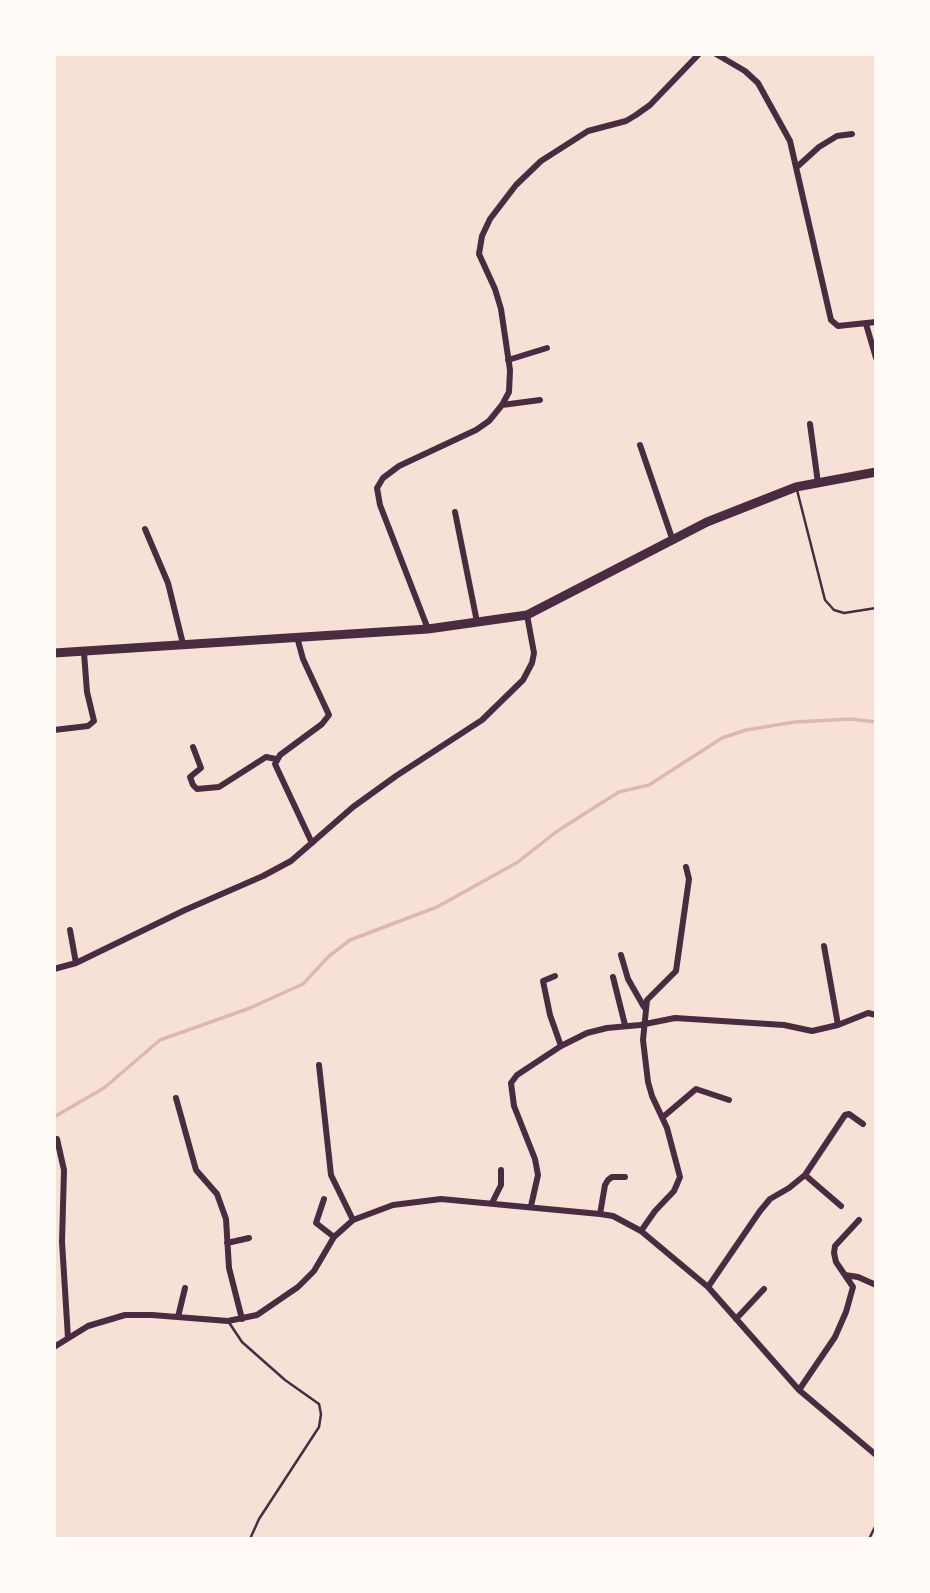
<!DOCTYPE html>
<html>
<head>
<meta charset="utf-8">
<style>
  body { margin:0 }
  #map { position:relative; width:930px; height:1593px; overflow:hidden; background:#f7e1d7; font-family:"Space Grotesk",sans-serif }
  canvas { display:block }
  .frame { position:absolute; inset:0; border:56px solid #fffaf5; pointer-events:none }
</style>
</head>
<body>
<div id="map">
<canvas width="930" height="1593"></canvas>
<div class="frame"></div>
</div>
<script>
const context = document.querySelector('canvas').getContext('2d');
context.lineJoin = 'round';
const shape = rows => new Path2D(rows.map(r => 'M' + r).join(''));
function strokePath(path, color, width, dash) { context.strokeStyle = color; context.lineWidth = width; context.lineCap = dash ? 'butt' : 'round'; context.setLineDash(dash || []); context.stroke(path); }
strokePath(shape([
  [54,1117,104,1088,160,1040,250,1008,303,984,329,956,350,940,437,907,518,862,556,832,595,807,619,792,649,785,722,738,746,730,795,722,851,719,876,722]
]), '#dcb8b0', 3.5);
strokePath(shape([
  [869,1539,876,1525]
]), '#4a2c40', 2.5);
strokePath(shape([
  [797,490,825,600,834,610,844,613,876,608],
  [228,1321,242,1342,285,1380,319,1404,321,1414,319,1427,259,1519,250,1539]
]), '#4a2c40', 2.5);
strokePath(shape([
  [716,54,745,71,758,83,790,141,831,320,838,326,876,322],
  [798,166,819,147,837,136,852,134],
  [866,324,876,358],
  [508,360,547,348],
  [502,405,540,400],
  [810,424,818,483],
  [640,445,673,541],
  [455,512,477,622],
  [145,529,168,583,183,644],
  [428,629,380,505,377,488,383,478,399,466,476,430,489,421,502,405,509,392,510,370,501,309,495,289,479,254,482,236,490,219,516,185,541,161,588,131,626,121,636,115,650,105,699,54],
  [297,637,303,659,329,715,322,724,280,755,275,764,312,843],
  [54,730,88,726,94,721,87,692,84,653],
  [193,747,201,768,190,777,193,785,197,789,219,787,266,757,276,759],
  [70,930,76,963],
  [824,946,838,1025],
  [621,955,628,979,644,1007],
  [54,969,76,963,185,910,263,876,291,861,353,807,396,776,482,720,523,680,532,663,534,653,527,615],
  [555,976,543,981,550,1015,561,1046],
  [613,977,625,1025],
  [319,1065,331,1175,353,1220],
  [176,1098,196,1170,217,1194,226,1219,229,1268,242,1319],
  [663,1117,696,1089,729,1100],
  [57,1139,64,1170,62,1242,68,1338],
  [805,1175,841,1206],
  [324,1199,316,1223,334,1237],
  [492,1203,501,1185,501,1170],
  [531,1206,538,1175,535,1159,514,1106,511,1083,517,1075,561,1046,587,1033,607,1028,640,1025,675,1018,784,1025,812,1031,838,1025,868,1013,876,1015],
  [600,1214,605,1185,608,1180,612,1177,625,1177],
  [641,1231,655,1211,674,1191,680,1177,667,1128,652,1096,648,1082,643,1040,647,1000,676,971,689,879,686,867],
  [227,1243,249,1238],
  [845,1275,858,1277,876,1285],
  [708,1287,760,1211,770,1199,789,1188,805,1175,845,1115,849,1114,863,1124],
  [178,1317,185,1288],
  [736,1319,764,1289],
  [54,1347,88,1326,125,1315,152,1315,228,1321,257,1315,298,1287,314,1271,334,1237,353,1220,393,1205,441,1199,600,1214,613,1216,641,1231,708,1287,799,1390,876,1455],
  [799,1390,835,1337,846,1312,853,1287,836,1262,834,1253,835,1246,859,1220]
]), '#4a2c40', 6);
strokePath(shape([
  [54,653,428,629,527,615,707,522,796,487,876,472]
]), '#4a2c40', 9);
</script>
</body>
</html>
